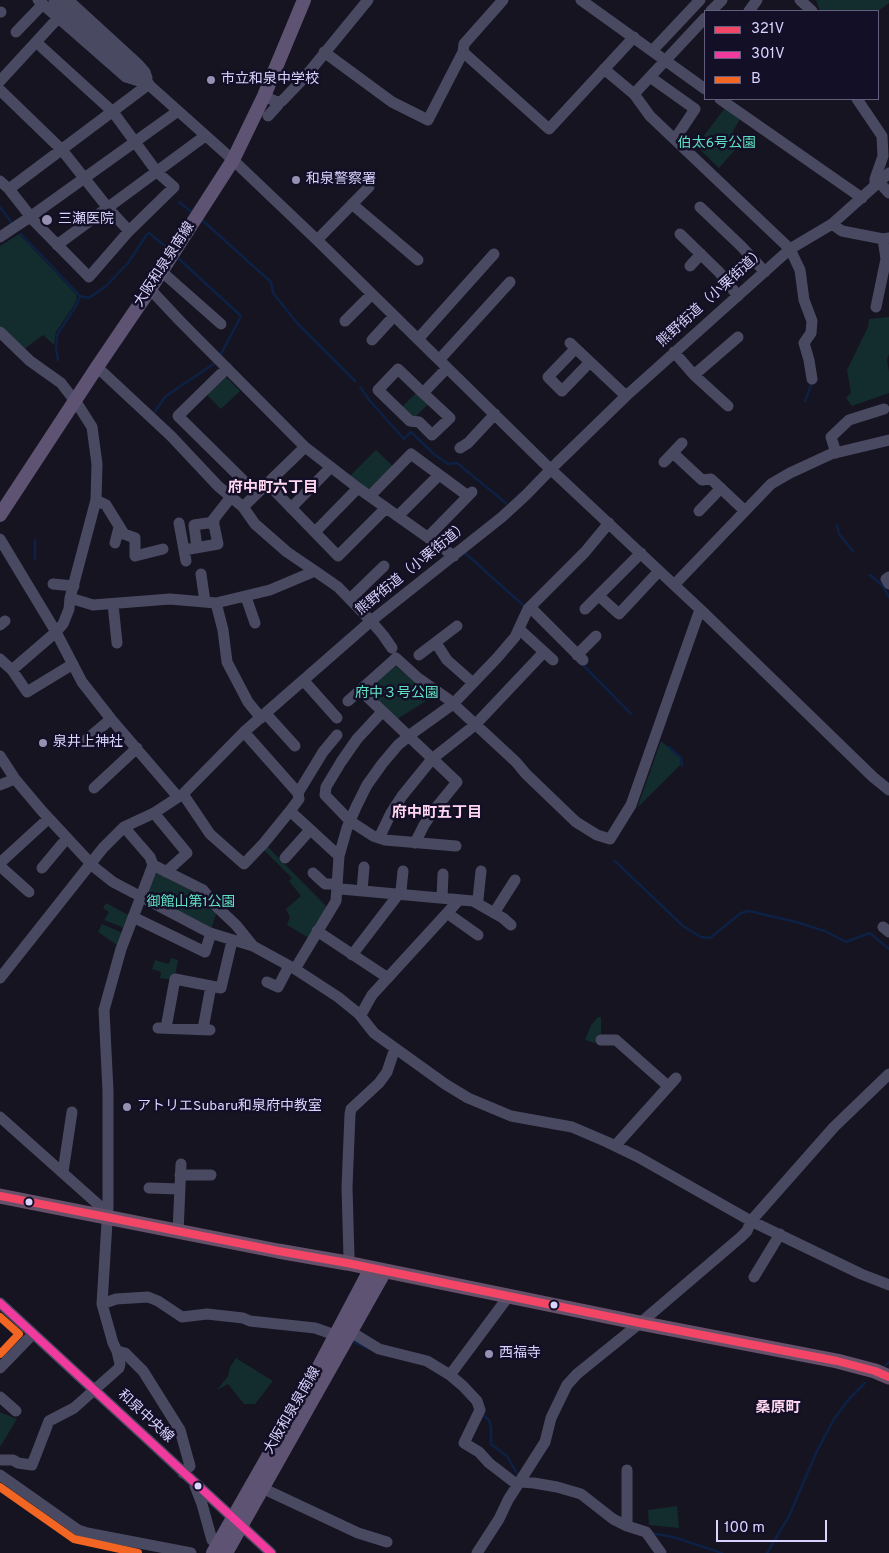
<!DOCTYPE html>
<html>
<head>
<meta charset="utf-8">
<style>
  body { margin:0 }
  #map { position:relative; width:889px; height:1553px; overflow:hidden; background:#161421; font-family:Overpass,sans-serif }
  canvas { display:block }
  .legend { position:absolute; left:704px; top:10px; width:175px; height:90px; box-sizing:border-box; background:#130f26; border:1px solid #625e7d; margin:0; padding:6px 9px; list-style:none; font-size:15px; color:#d9d4ff }
  .legend li { display:flex; align-items:center; gap:10px; height:25px }
  .legend b { width:25px; border:1px solid #625e7d }
  .scale { position:absolute; left:716px; top:1520px; width:111px; height:22px; box-sizing:border-box; border:2px solid #d9d4ff; border-top:0; padding-left:6px; font-size:15px; line-height:18px; white-space:nowrap; color:#d9d4ff; -webkit-text-stroke:4px #130f26; paint-order:stroke }
</style>
</head>
<body>
<div id="map">
<canvas width="889" height="1553"></canvas>
<ul class="legend">
<li><b style="height:6px;background:#f34667"></b>321V</li>
<li><b style="height:6px;background:#f13a9d"></b>301V</li>
<li><b style="height:6px;background:#f26522"></b>B</li>
</ul>
<div class="scale">100 m</div>
</div>
<script>
const context = document.querySelector('canvas').getContext('2d');
context.lineJoin = 'round';
function paint(path, color) { context.fillStyle = color; context.fill(path, 'evenodd'); }
const shape = rows => new Path2D(rows.map(r => 'M' + r).join(''));
function strokePath(path, color, width, dash) { context.strokeStyle = color; context.lineWidth = width; context.lineCap = dash ? 'butt' : 'round'; context.setLineDash(dash || []); context.stroke(path); }
function label(font, color, halo, rows, align = 'center') {
  context.font = font + ' Overpass,"Noto Sans JP",sans-serif'; context.lineWidth = 5; context.setLineDash([]); context.textBaseline = 'middle'; context.strokeStyle = halo; context.fillStyle = color; for (const [text, x, y, turn = 0] of rows) {
    context.save(); context.translate(x, y); context.rotate((+turn || 0) * Math.PI / 180); context.textAlign = isNaN(turn) ? turn : align; if (halo) context.strokeText(text, 0, 0); context.fillText(text, 0, 0); context.restore();
  }
}
paint(shape([
  [816,0,889,0,889,3,878,11,820,11],
  [725,108,740,119,731,135,741,143,719,168,696,146],
  [19,234,77,295,76,302,56,332,54,345,43,335,23,350,0,328,0,246],
  [889,317,889,354,887,360,889,372,889,393,852,406,846,398,851,393,847,370,868,327,869,319],
  [224,375,240,391,221,409,207,395],
  [418,391,429,403,414,418,401,408],
  [376,450,394,467,368,490,350,476],
  [393,664,411,679,437,694,394,721,362,691],
  [661,741,681,758,681,764,637,808],
  [267,846,327,907,309,938,287,925,290,917,286,909,301,896,289,881,292,878,264,850],
  [156,870,200,891,217,911,211,930,143,897],
  [106,903,132,917,127,929,104,920,109,912,103,908],
  [102,924,125,934,120,947,98,932],
  [171,958,178,960,175,976,172,980,160,978,161,972,152,969,155,960,169,964],
  [598,1017,601,1017,601,1038,595,1043,585,1040,591,1025],
  [236,1358,273,1381,255,1404,244,1404,228,1384,217,1390,228,1376,230,1367],
  [0,1412,17,1419,0,1447],
  [677,1506,679,1528,649,1525,648,1510]
]), '#132c2d');
strokePath(shape([
  [179,202,193,213],
  [0,207,11,222],
  [202,220,271,282,273,293,297,323,355,381],
  [21,234,80,296,89,298,106,286,128,263,147,234,149,233,169,249],
  [178,258,241,316,220,356],
  [58,360,56,349,57,335,77,304,80,296],
  [360,387,370,401,404,439,411,432,435,455,448,464,457,463,506,503],
  [805,401,810,388,811,383],
  [153,414,166,396,215,363],
  [837,525,839,534,853,551],
  [464,552,524,606],
  [35,559,35,540],
  [870,575,882,585,889,597],
  [581,663,631,714],
  [669,747,681,758,682,766],
  [615,861,683,926,701,937,710,938,741,913,749,911,796,922,825,931,846,942,870,933,889,949],
  [354,1342,370,1349],
  [883,1368,889,1362],
  [483,1415,489,1420,491,1427,491,1444,507,1456,519,1477],
  [651,1533,673,1537,722,1553],
  [767,1553,789,1516,817,1451,834,1419,849,1399,865,1383]
]), '#0d2144', 2.5);
strokePath(shape([
  [38,0,126,77,142,82],
  [54,0,233,160,317,240,544,463,703,612,873,777,889,790],
  [68,0,138,64,145,72,147,78],
  [581,0,705,89],
  [800,0,812,11],
  [711,11,722,0],
  [749,11,757,0],
  [0,12,1,12],
  [16,32,43,4],
  [36,42,113,112,157,172,174,187,129,231],
  [652,51,700,0],
  [324,52,392,102,428,120,463,52,549,129,634,37],
  [463,52,464,44,503,0],
  [604,69,634,94,650,116,790,249,800,270,804,300,812,321,811,333,804,343,809,360,812,379],
  [650,77,695,109,675,139],
  [0,81,59,17],
  [0,90,62,150,108,208,129,231,89,277,34,221,9,189,0,181],
  [634,94,705,18],
  [264,96,277,102,282,101,305,77,368,0],
  [720,99,862,198],
  [857,99,882,136,883,156,875,179,875,185],
  [268,116,278,105,277,102],
  [879,182,889,193],
  [9,189,149,84],
  [352,204,418,260],
  [700,207,741,246,765,272],
  [832,224,842,231,883,239,889,238],
  [680,234,719,272,738,296],
  [0,237,30,217,178,111],
  [317,240,369,187],
  [57,245,205,136],
  [690,266,701,254],
  [161,271,221,324],
  [150,289,180,321,305,447,358,488,454,556],
  [876,307,886,259,883,239],
  [345,321,372,294],
  [0,332,30,361,61,383,78,405,92,427,97,464,96,500,70,598,69,609,63,624,56,632,12,670],
  [418,339,494,254],
  [372,340,394,316],
  [570,343,626,396],
  [575,349,548,377,562,391,590,362],
  [674,352,694,375,728,406],
  [439,360,510,282],
  [97,367,171,436,218,486,243,507],
  [227,368,178,416,256,493],
  [694,375,738,337],
  [423,393,450,418,432,435,419,422,410,421,378,390,398,369,423,393,447,368],
  [305,447,243,507,255,524,287,552,315,571],
  [460,448,468,443,495,414],
  [673,453,702,480,711,479,745,511],
  [836,453,831,437,849,420,884,409],
  [664,462,682,443],
  [267,483,338,556,386,508],
  [370,496,411,454,468,496],
  [96,500,106,505,124,534,135,538,135,556,163,549],
  [291,508,331,467],
  [699,511,721,488],
  [398,516,439,475],
  [179,523,186,561],
  [315,532,358,488],
  [428,537,472,492],
  [0,539,56,632,82,682,111,719,178,797],
  [115,543,119,527],
  [197,548,194,525,214,522],
  [184,550,218,544,213,520,231,497],
  [201,574,205,602],
  [889,577,886,579,889,584],
  [53,584,74,586],
  [674,585,771,484,790,473,831,454,889,440],
  [599,596,619,614,659,571],
  [246,597,255,623],
  [70,598,93,605,170,599,216,603,270,590,315,571,338,587,371,621,383,635,392,648],
  [350,599,384,566],
  [216,603,223,630,227,662,248,702,261,718],
  [113,604,117,643],
  [530,607,583,660],
  [585,609,641,553],
  [0,625,5,621],
  [519,629,553,660],
  [436,643,447,660,473,683],
  [419,655,457,626],
  [577,655,596,636],
  [0,659,12,670,27,692,73,664],
  [304,681,337,718],
  [360,690,457,782,435,809,424,825,415,843],
  [348,701,396,658,418,678,448,699,516,762,526,774,576,822,597,835,610,839,631,805,698,615,703,612],
  [382,712,357,739,341,762,326,787,325,795,350,821,373,836,385,840,456,846],
  [266,714,295,746],
  [244,732,298,793,299,799,290,811],
  [86,740,111,719],
  [0,756,15,779,42,811,94,867,113,882,210,933,253,946,295,969,338,997,359,1014,374,1033,445,1084,468,1098,511,1116,572,1127,607,1142,638,1157,751,1221,861,1274,889,1285],
  [0,785,15,779],
  [94,788,137,748],
  [298,793,323,752,337,735],
  [183,794,210,834,244,864,264,843,290,811,339,856,336,901,295,969],
  [154,813,187,853,166,872],
  [124,827,150,857,153,865,121,949,104,1010,108,1091,108,1206,102,1304,113,1343,117,1351,125,1353,143,1371,180,1430,190,1466,183,1473],
  [379,838,391,813,402,796,432,759,475,725,544,652],
  [339,856,347,828,356,807,367,785,382,764,398,745,414,732,453,704,497,658,515,637,528,609,585,552,609,523],
  [285,858,310,830],
  [0,863,48,819],
  [153,865,203,890,218,908,236,925,253,946],
  [0,866,29,892],
  [42,868,67,838],
  [313,873,325,884,333,884,341,889,473,901,503,918,511,925],
  [362,891,364,867],
  [442,898,443,874],
  [476,902,478,899,481,871],
  [447,913,478,935],
  [494,913,515,880],
  [133,917,205,952,211,933],
  [883,927,889,932],
  [317,931,388,978],
  [352,955,401,891,403,871],
  [0,978,103,848,124,827,154,813,183,794,244,732,371,621,502,517,526,495,557,463,626,396,790,249,832,224,889,173],
  [267,982,278,987,289,966],
  [359,1014,363,1011,372,995,459,900],
  [158,1028,210,1030],
  [166,1028,175,979,221,988,232,941],
  [203,1029,211,986],
  [601,1040,616,1040,668,1086],
  [0,1117,101,1207,107,1209],
  [615,1146,676,1078],
  [63,1172,72,1112],
  [180,1175,211,1175],
  [149,1188,179,1189],
  [178,1232,181,1164],
  [347,1263,349,1257,347,1187,350,1114,351,1109,379,1083,387,1072,395,1048],
  [754,1277,780,1234],
  [0,1303,271,1553],
  [102,1304,116,1299,148,1297,158,1301,182,1317,207,1314,243,1318,250,1321,315,1328,335,1335],
  [351,1332,379,1349,427,1361,450,1375,463,1386,477,1401,480,1410,464,1443,479,1452,489,1463,515,1483,521,1482,534,1483,557,1487,581,1494,613,1519,627,1526,646,1532,661,1553],
  [0,1368,33,1334],
  [450,1375,508,1297],
  [0,1397,16,1411],
  [0,1460,13,1460,18,1463,32,1465,49,1421,74,1408,119,1368,120,1364,117,1351],
  [627,1470,627,1526],
  [0,1475,78,1530,87,1533,191,1553],
  [195,1486,202,1504,212,1540],
  [262,1488,358,1533,387,1542],
  [477,1553,499,1519,508,1500,545,1442,551,1418,567,1385,577,1374,645,1319,741,1237,747,1231,751,1221,834,1127,889,1074]
]), '#4a4962', 11);
strokePath(shape([
  [0,515,97,367,150,289,233,160,264,96,304,0],
  [213,1553,315,1374,371,1268],
  [226,1553,385,1271]
]), '#5e5373', 14);
strokePath(shape([
  [0,1196,278,1251,347,1263,640,1323,837,1361,875,1371,889,1377]
]), '#67516a', 15);
strokePath(shape([
  [0,1196,278,1251,347,1263,640,1323,837,1361,875,1371,889,1377]
]), '#f34667', 8);
strokePath(shape([
  [0,1303,271,1553]
]), '#f13a9d', 8);
strokePath(shape([
  [0,1317,19,1334,0,1354],
  [0,1487,74,1539,138,1553]
]), '#f26522', 8);
for (const [x, y, r, color] of [
  [211,80,5,"#9591b1"],
  [296,180,5,"#9591b1"],
  [47,220,6,"#9591b1"],
  [43,743,5,"#9591b1"],
  [127,1107,5,"#9591b1"],
  [29,1202,4.5,"#d9d4ff"],
  [554,1305,4.5,"#d9d4ff"],
  [489,1354,5,"#9591b1"],
  [198,1486,4.5,"#d9d4ff"]
]) { const dot = new Path2D(); dot.arc(x, y, r, 0, 2 * Math.PI); context.fillStyle = color; context.fill(dot); strokePath(dot, '#130f26', 2); }
label('14px', '#d9d4ff', '#130f26', [
  ["市立和泉中学校",221,80],
  ["和泉警察署",306,180],
  ["三瀬医院",58,220],
  ["泉井上神社",53,743],
  ["アトリエSubaru和泉府中教室",137,1107],
  ["西福寺",499,1354]
], 'left');
label('14px', '#5fe0c0', '#130f26', [
  ["伯太6号公園",717,144],
  ["府中３号公園",397,694],
  ["御館山第1公園",191,903]
]);
label('14px', '#d9d4ff', '#130f26', [
  ["大阪和泉泉南線",165,265,-57],
  ["熊野街道（小栗街道）",712,298,-42],
  ["熊野街道（小栗街道）",413,569,-39],
  ["大阪和泉泉南線",293,1411,-60],
  ["和泉中央線",145,1417,43]
]);
label('bold 15px', '#ffd6f0', '#130f26', [
  ["府中町六丁目",273,489],
  ["府中町五丁目",437,814],
  ["桑原町",778,1409]
]);
</script>
</body>
</html>
